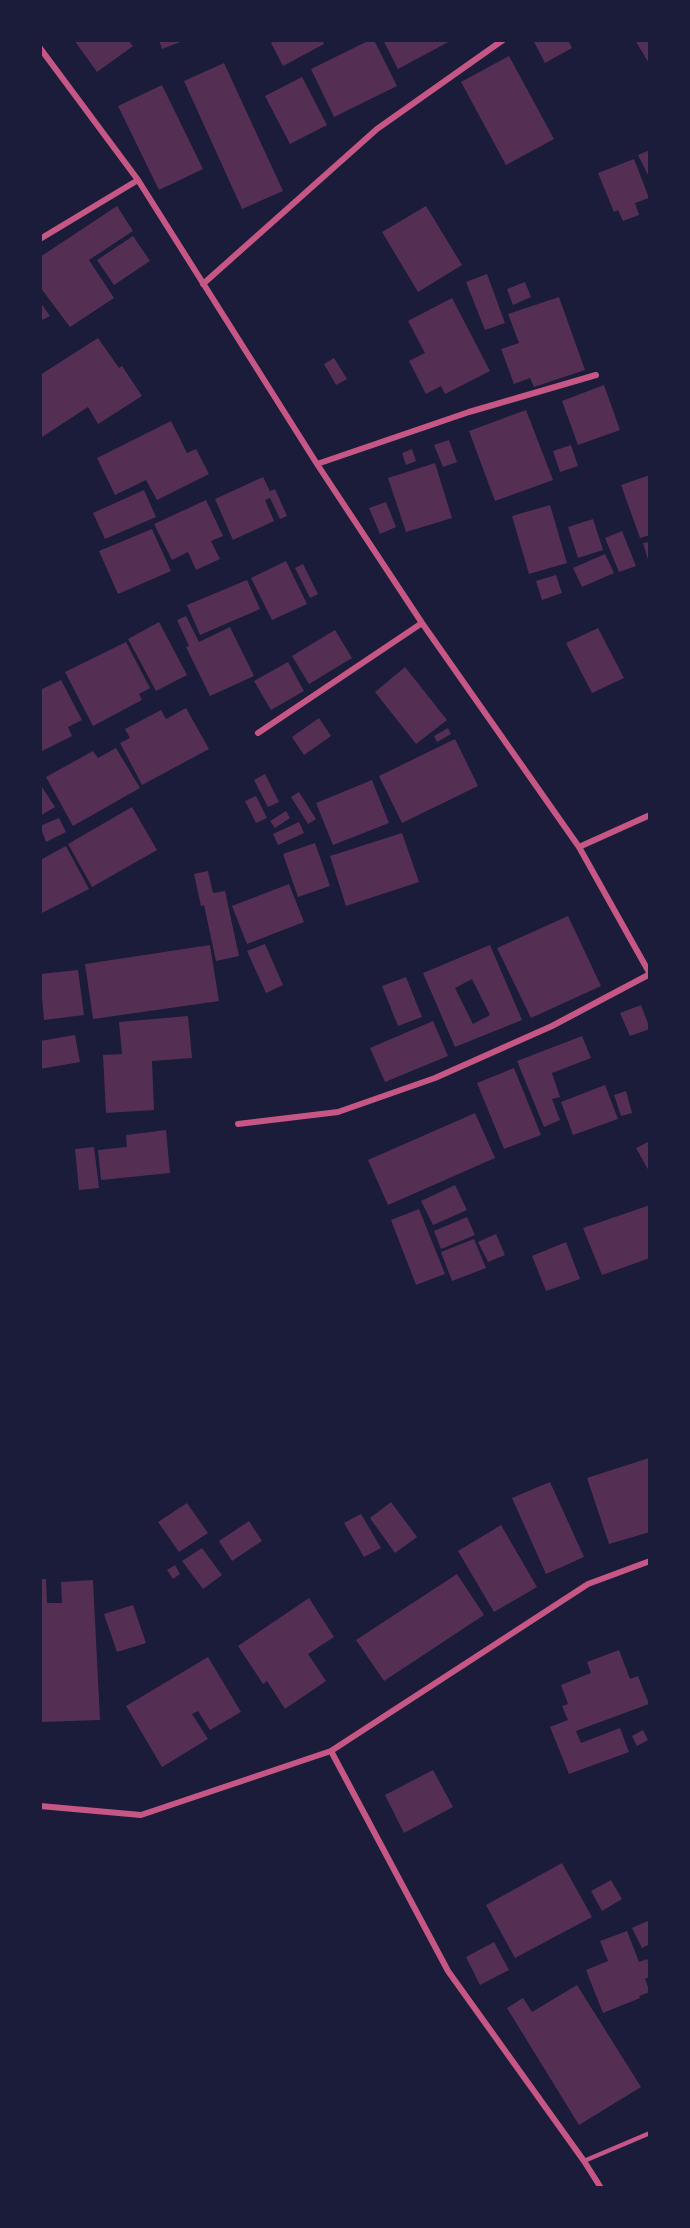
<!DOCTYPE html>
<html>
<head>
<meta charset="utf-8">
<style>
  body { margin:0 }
  #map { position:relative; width:690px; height:2228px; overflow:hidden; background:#1b1b3a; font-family:Manrope,sans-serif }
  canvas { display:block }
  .frame { position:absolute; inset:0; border:42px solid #1b1b3a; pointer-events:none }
</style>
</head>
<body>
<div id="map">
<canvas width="690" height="2228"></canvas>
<div class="frame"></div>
</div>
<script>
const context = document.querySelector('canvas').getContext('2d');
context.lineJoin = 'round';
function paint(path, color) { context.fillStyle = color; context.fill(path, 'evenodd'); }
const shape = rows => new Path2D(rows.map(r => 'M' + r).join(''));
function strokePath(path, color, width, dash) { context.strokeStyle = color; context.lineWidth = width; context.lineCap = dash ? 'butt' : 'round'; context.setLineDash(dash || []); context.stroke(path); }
paint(shape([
  [74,40,128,40,133,46,97,72],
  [159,40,183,40,183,41,162,49],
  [275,40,322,40,324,44,283,66,271,43],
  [370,40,374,40,397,86,334,117,311,69],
  [383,40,452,40,398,69],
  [533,40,568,40,572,48,545,63],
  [635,40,650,40,650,65],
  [509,56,554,139,506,165,461,82],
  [224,63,283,191,242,209,184,81],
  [302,77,327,125,290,144,265,96],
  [162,85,203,169,159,190,118,106],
  [650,150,650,179,638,155],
  [634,159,649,198,635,203,639,215,623,221,618,210,614,212,598,173],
  [117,206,133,231,89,260,114,298,70,327,40,287,40,257],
  [426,206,462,265,418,292,382,232],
  [133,236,150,261,114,285,97,260],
  [487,274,505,323,485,330,466,282],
  [525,282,531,297,513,305,507,289],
  [559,297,585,370,534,387,530,378,514,384,501,349,519,343,508,314],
  [452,298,490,371,445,394,441,386,426,394,409,361,425,353,408,321],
  [40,302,50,316,40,321],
  [98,338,119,368,122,366,142,396,98,424,88,407,42,437,40,375],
  [334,358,347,379,336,385,324,364],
  [604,385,620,430,578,445,562,401],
  [526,410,553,480,495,501,469,431],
  [171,421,187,453,196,449,209,474,157,500,146,480,115,495,97,458],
  [449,440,457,462,443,467,434,445],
  [571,445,578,466,560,472,553,451],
  [412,449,416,461,406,465,402,453],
  [435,463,452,518,406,532,388,478],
  [650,475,650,535,640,538,621,485],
  [263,477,270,491,275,489,287,516,280,519,270,498,265,500,274,521,233,540,215,499],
  [144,490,156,517,105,539,93,513],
  [206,500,223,536,211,541,220,559,196,570,188,552,172,560,154,524],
  [386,502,396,527,380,534,369,508],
  [550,505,567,563,529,574,512,516],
  [593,519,603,550,578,558,568,527],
  [152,529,171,571,118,594,99,551],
  [622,531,636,566,619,572,605,538],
  [650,542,650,563,649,563,643,543],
  [605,554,614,573,582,587,573,568],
  [286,561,307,604,272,620,251,578],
  [303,564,318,594,310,598,295,568],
  [556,575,562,593,542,600,536,581],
  [247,580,260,609,200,635,187,605],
  [186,616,199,642,230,627,254,676,210,696,186,647,189,646,177,620],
  [159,622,187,675,156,691,128,639],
  [598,628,624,678,592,693,566,643],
  [335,630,352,658,309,684,292,656],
  [126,642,150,688,139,694,142,700,93,726,65,672],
  [288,662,304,691,271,710,254,681],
  [405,667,447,720,416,744,375,692],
  [61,680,82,720,68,727,72,736,40,752,40,690],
  [186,708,209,749,142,785,120,743,130,738,125,729,161,710,166,719],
  [319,718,331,736,304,755,292,737],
  [448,728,451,734,437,742,434,736],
  [455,739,478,786,402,823,379,776],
  [116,748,140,788,73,826,46,777,93,751,98,758],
  [265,774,279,802,268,807,254,780],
  [372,780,389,823,333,845,316,803],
  [40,784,55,807,40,816],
  [299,792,316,819,308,824,291,797],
  [256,796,267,818,256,823,245,801],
  [132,807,157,850,92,887,68,844],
  [286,811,290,818,275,828,270,821],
  [59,818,66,832,46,842,40,826],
  [299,822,304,833,278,845,273,834],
  [402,833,419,882,346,906,330,856],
  [315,843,330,886,298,897,283,854],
  [66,846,89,889,40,914,40,860],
  [208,871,213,893,225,891,239,956,216,961,204,905,201,906,194,874],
  [289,884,304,922,247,944,232,906],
  [568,916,601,986,531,1018,497,948],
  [265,944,283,985,266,993,247,951],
  [210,945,219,1001,93,1019,85,964],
  [490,945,522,1020,455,1047,423,973],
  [472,979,490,1015,473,1024,455,988],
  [78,970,84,1015,44,1020,40,974],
  [406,977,422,1017,398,1026,382,986],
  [641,1005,650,1029,630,1036,620,1013],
  [188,1016,192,1058,152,1061,154,1110,106,1113,103,1055,122,1054,119,1022],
  [433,1021,448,1056,385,1082,370,1048],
  [75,1035,80,1062,40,1069,40,1041],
  [582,1036,591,1058,552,1073,560,1097,552,1099,560,1120,544,1127,517,1061],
  [514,1068,541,1135,504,1149,477,1083],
  [605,1085,618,1119,573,1135,561,1102],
  [626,1091,632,1113,621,1116,614,1095],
  [475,1113,495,1158,388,1205,368,1160],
  [166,1130,170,1173,101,1180,98,1150,127,1147,126,1135],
  [650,1141,650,1173,636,1148],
  [94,1147,99,1188,79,1190,75,1149],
  [455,1185,467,1210,433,1225,421,1201],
  [650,1205,650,1258,602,1275,583,1228],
  [419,1209,445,1274,416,1285,391,1220],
  [467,1217,475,1235,441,1249,434,1231],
  [496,1234,505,1255,488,1262,478,1242],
  [474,1239,486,1268,452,1281,441,1252],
  [566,1242,580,1279,546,1291,532,1256],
  [649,1458,650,1532,609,1544,587,1478],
  [550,1482,584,1557,546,1574,512,1498],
  [391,1502,417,1537,395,1553,370,1518],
  [187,1503,208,1533,179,1552,158,1522],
  [361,1514,381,1548,364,1557,344,1523],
  [249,1521,262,1541,232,1561,219,1541],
  [501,1525,537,1587,494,1612,458,1551],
  [202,1548,222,1575,203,1589,182,1561],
  [175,1565,180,1574,173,1579,167,1570],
  [457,1574,484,1615,384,1681,356,1640],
  [40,1579,46,1579,47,1603,62,1603,61,1582,93,1580,100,1720,40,1722],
  [309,1598,334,1637,308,1654,326,1681,285,1709,267,1681,263,1684,238,1646],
  [133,1605,146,1643,117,1652,104,1614],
  [619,1650,630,1679,638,1676,649,1704,576,1731,581,1743,620,1728,629,1752,569,1774,550,1727,568,1720,562,1706,568,1704,561,1685,591,1673,587,1662],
  [208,1657,241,1712,210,1730,198,1711,192,1714,208,1739,162,1767,126,1706],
  [643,1730,648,1740,637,1746,632,1736],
  [433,1770,453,1807,404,1833,385,1795],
  [562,1863,592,1917,515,1958,486,1905],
  [611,1880,622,1899,602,1911,591,1891],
  [650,1920,650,1944,642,1948,632,1928],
  [627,1931,639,1962,647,1959,650,1965,650,1977,645,1979,650,1992,639,1996,640,1998,603,2013,586,1970,608,1961,600,1941],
  [494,1942,509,1970,480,1985,466,1957],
  [577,1985,641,2087,579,2125,507,2008,523,1998,532,2012]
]), '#542f53');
strokePath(shape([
  [584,2161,650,2133]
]), '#c65784', 4.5);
strokePath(shape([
  [40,48,138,180,317,464,422,623,579,847,650,974],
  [40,239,138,180],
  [203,284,377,129,503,40],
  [317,464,469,412,596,375],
  [258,733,422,623],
  [579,847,650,815],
  [238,1124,338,1112,435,1078,552,1026,650,974],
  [331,1751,448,1971,584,2161,601,2188],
  [40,1806,141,1815,331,1751,588,1584,650,1561]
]), '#c65784', 6);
</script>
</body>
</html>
